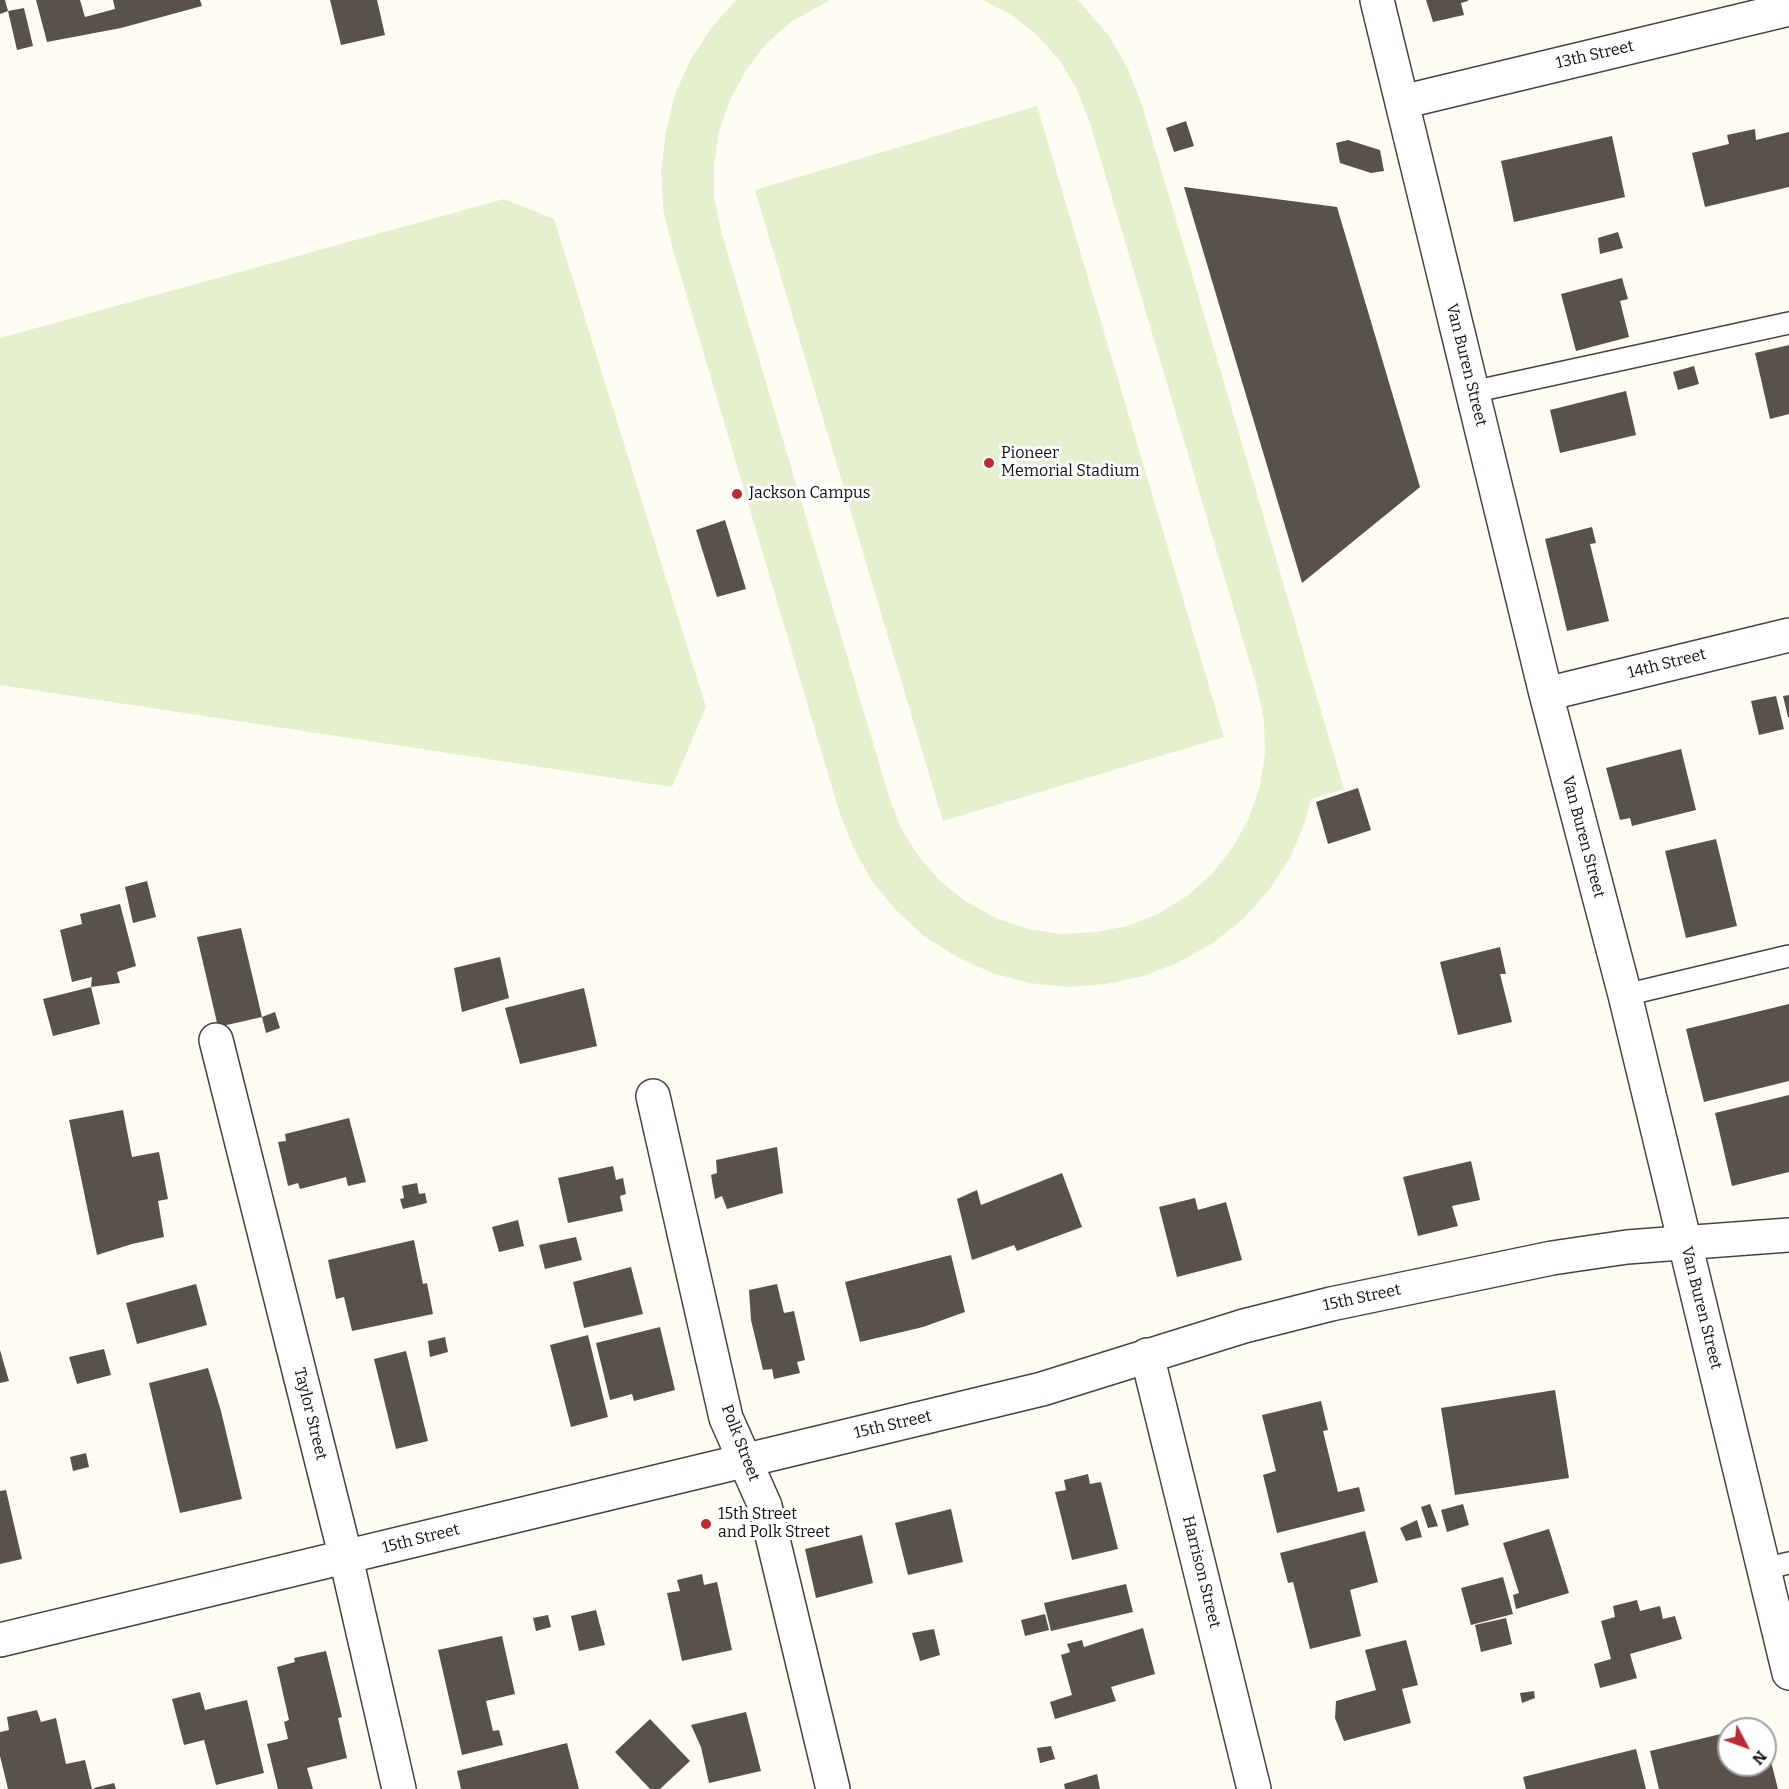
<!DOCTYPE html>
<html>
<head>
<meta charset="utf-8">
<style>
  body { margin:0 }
  #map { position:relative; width:1789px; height:1789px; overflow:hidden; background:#fffcf3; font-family:Bitter,serif }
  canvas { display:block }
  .north { position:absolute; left:1717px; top:1717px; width:60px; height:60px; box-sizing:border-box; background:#fff; border:2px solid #9f9f9f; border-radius:50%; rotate:131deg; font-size:16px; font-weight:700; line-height:24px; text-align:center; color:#101010 }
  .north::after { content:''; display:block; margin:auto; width:21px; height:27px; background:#bd2a33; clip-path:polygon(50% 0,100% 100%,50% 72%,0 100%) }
</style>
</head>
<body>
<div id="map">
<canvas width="1789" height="1789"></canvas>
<div class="north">N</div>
</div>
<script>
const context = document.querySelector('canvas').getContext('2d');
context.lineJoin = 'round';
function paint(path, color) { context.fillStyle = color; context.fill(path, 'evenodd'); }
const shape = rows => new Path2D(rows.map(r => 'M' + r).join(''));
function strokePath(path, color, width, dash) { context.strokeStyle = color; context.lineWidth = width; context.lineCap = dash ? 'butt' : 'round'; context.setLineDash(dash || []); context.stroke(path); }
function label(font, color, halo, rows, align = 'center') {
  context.font = font + ' Bitter,serif'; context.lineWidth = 6; context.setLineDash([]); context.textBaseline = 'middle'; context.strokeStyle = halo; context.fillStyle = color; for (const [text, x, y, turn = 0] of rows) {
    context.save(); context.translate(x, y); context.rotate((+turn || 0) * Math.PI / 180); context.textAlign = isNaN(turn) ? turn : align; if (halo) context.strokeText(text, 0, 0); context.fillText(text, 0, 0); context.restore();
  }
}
paint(shape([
  [736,0,830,0,791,22,766,44,746,70,730,100,719,131,714,164,714,198,721,231,889,797,901,828,919,857,941,882,967,902,996,918,1028,929,1061,934,1095,932,1128,926,1158,914,1187,896,1212,874,1233,847,1249,818,1260,786,1265,753,1264,720,1257,687,1089,120,1077,90,1060,61,1038,36,1012,15,983,0,1078,0,1109,36,1128,69,1142,105,1344,789,1311,799,1305,822,1290,858,1269,890,1243,919,1213,943,1179,962,1144,976,1106,984,1068,987,1029,983,992,973,957,957,924,936,896,910,872,881,853,847,839,811,672,246,663,208,661,170,666,132,675,94,691,59,712,27],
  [1037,106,1224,737,943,821,755,190],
  [504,199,554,219,706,707,672,787,0,685,0,338]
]), '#e5f0ce');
paint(shape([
  [0,0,5,0,8,11,0,14],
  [36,0,80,0,85,17,115,9,113,0,200,0,202,6,121,28,47,42],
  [330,0,377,0,385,35,341,45],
  [1426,0,1468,0,1468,1,1461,3,1464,15,1433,22],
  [24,8,33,46,17,50,8,11],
  [1186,121,1194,146,1174,152,1166,128],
  [1755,129,1756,140,1789,132,1789,187,1705,207,1692,153,1729,144,1727,135],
  [1612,136,1625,197,1514,222,1501,161],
  [1348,140,1380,150,1384,171,1371,173,1340,163,1336,143],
  [1184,187,1337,207,1420,487,1302,583],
  [1618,232,1623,248,1600,254,1598,238],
  [1622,278,1628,299,1620,301,1629,337,1576,351,1561,294],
  [1789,345,1789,414,1770,419,1755,353],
  [1694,366,1699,384,1678,390,1673,372],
  [1626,391,1636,435,1560,453,1550,410],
  [725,520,746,589,717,597,696,530],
  [1592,527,1596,543,1590,544,1609,621,1567,631,1545,539],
  [1789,695,1789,717,1788,717,1783,696],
  [1776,696,1784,729,1759,735,1751,701],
  [1681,749,1696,810,1632,826,1630,818,1620,820,1606,768],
  [1358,788,1371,830,1328,844,1316,802],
  [1716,839,1737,926,1686,938,1665,851],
  [147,881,156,917,133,923,125,887],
  [120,904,136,966,117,972,120,983,91,987,100,1024,53,1036,43,999,91,987,92,977,72,982,60,930,82,924,80,914],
  [241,928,262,1017,218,1027,197,937],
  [1500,947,1506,974,1500,974,1512,1022,1458,1035,1440,962],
  [500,957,509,998,462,1012,454,968],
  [584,988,597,1046,520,1064,505,1008],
  [1789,1004,1789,1081,1704,1102,1686,1029],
  [275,1012,280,1028,266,1033,262,1017],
  [1789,1095,1789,1172,1732,1186,1715,1113],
  [123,1110,132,1157,159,1152,168,1199,158,1201,164,1237,132,1244,97,1255,69,1120],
  [349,1118,366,1182,348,1186,346,1177,300,1189,298,1183,288,1186,278,1142,286,1141,285,1134],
  [777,1147,783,1193,727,1209,722,1196,715,1199,711,1175,717,1173,716,1160],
  [1471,1161,1480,1200,1452,1206,1458,1226,1418,1236,1403,1177],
  [613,1166,616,1180,623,1178,626,1194,620,1196,623,1211,568,1223,558,1178],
  [1062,1173,1082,1227,1017,1251,1014,1245,972,1260,957,1199,977,1190,981,1205],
  [417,1183,419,1194,425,1193,427,1203,403,1209,400,1199,404,1198,402,1186],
  [1195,1198,1198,1210,1226,1202,1242,1260,1177,1277,1159,1207],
  [518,1220,524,1246,499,1252,492,1227],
  [576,1237,582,1260,545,1269,539,1245],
  [414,1240,423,1284,427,1283,433,1314,352,1331,344,1297,336,1299,328,1260],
  [951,1255,965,1312,923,1327,860,1342,845,1282],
  [631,1267,643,1314,584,1328,573,1282],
  [196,1284,207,1325,137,1344,126,1303],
  [777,1284,784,1313,794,1311,805,1360,797,1362,800,1373,774,1379,772,1369,763,1370,751,1320,749,1290],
  [660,1327,675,1390,634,1401,632,1394,610,1400,596,1343],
  [588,1335,608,1417,571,1427,550,1345],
  [445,1337,448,1352,430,1357,428,1341],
  [104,1349,111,1375,77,1384,69,1357],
  [0,1350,9,1381,0,1383],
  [406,1351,428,1441,396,1449,374,1359],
  [208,1368,221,1411,242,1499,180,1513,149,1383],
  [1555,1390,1569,1478,1455,1495,1441,1408],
  [1321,1401,1328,1430,1323,1431,1338,1492,1359,1487,1365,1511,1277,1533,1263,1475,1276,1471,1262,1415],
  [86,1453,89,1467,73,1471,70,1457],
  [1088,1474,1090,1484,1101,1482,1118,1549,1072,1560,1055,1492,1066,1490,1064,1480],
  [6,1490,22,1559,0,1564,0,1491],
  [1430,1504,1438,1526,1428,1528,1421,1507],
  [1463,1504,1469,1525,1447,1532,1441,1510],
  [951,1509,963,1562,908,1575,895,1523],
  [1417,1520,1422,1537,1406,1541,1400,1528],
  [1549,1529,1569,1593,1516,1609,1513,1595,1519,1593,1503,1543],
  [1365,1531,1378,1582,1350,1590,1361,1636,1310,1649,1293,1582,1288,1583,1280,1553],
  [862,1535,873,1583,816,1598,805,1549],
  [702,1574,704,1585,717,1582,732,1650,682,1661,667,1593,680,1591,677,1580],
  [1503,1577,1513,1614,1471,1625,1461,1588],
  [1126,1584,1133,1612,1051,1631,1044,1603],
  [1637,1600,1640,1611,1660,1606,1663,1619,1675,1616,1682,1639,1630,1654,1637,1678,1600,1688,1594,1664,1611,1659,1601,1621,1615,1617,1613,1606],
  [596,1610,605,1645,579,1651,571,1616],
  [1045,1614,1049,1630,1025,1636,1021,1620],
  [548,1615,551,1627,536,1631,533,1618],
  [1506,1618,1512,1644,1481,1652,1475,1625],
  [1143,1628,1155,1674,1111,1687,1116,1701,1055,1719,1050,1702,1072,1695,1061,1655,1070,1652,1067,1644,1082,1640,1084,1647],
  [934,1629,940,1655,920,1661,912,1633],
  [502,1636,515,1694,486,1701,493,1731,499,1730,503,1745,462,1755,438,1650],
  [1406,1640,1418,1685,1402,1689,1411,1723,1344,1741,1335,1718,1336,1701,1376,1690,1365,1650],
  [326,1651,342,1717,338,1718,347,1758,307,1768,313,1789,278,1789,267,1744,288,1739,284,1722,289,1720,277,1667,295,1662,294,1658],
  [1534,1691,1535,1698,1522,1703,1520,1693],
  [200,1692,205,1710,247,1700,264,1773,216,1785,204,1740,184,1745,172,1699],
  [37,1710,41,1722,56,1718,66,1764,85,1760,92,1789,8,1789,0,1756,0,1732,9,1730,7,1717],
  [746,1712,761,1771,709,1783,701,1747,691,1725],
  [650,1719,690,1761,660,1789,650,1789,615,1752],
  [1761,1724,1762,1729,1743,1729,1743,1728],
  [1729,1732,1729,1765,1765,1765,1766,1742,1778,1789,1659,1789,1650,1751],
  [567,1743,579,1789,461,1789,457,1771],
  [1051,1746,1055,1759,1040,1763,1037,1748],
  [1636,1749,1646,1789,1526,1789,1523,1777],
  [1097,1774,1100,1789,1065,1789,1064,1784],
  [114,1783,116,1789,94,1789,94,1788]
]), '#58514c');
const service = shape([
  [1472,392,1789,323],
  [1625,995,1789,956],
  [1764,1569,1789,1563]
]);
const minor = shape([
  [1377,0,1546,694,1625,995,1789,1673],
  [1402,102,1789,9],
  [1546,694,1789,635],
  [216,1040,346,1558,399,1789],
  [653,1096,726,1418,765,1506,833,1789],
  [1147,1355,1254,1789]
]);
const tertiary = shape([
  [0,1640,1042,1389,1244,1326,1331,1304,1552,1258,1627,1247,1789,1235]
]);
strokePath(service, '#434343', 24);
strokePath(minor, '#434343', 36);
strokePath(tertiary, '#434343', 36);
strokePath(service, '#fff', 21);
strokePath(minor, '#fff', 33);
strokePath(tertiary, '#fff', 33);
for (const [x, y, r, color] of [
  [989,463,6,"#bd2a33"],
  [737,494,6,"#bd2a33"],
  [706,1524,6,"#bd2a33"]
]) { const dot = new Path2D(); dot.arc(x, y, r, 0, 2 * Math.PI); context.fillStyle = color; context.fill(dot); strokePath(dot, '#fff', 2); }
label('16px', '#101010', '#fff', [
  ["13th Street",1595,55,-13],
  ["Van Buren Street",1466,365,76],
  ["14th Street",1667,664,-14],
  ["Van Buren Street",1583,837,75],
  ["15th Street",1362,1298,-12],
  ["Van Buren Street",1701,1308,76],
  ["Taylor Street",310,1414,76],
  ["15th Street",893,1425,-13],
  ["Polk Street",740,1443,69],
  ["15th Street",421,1539,-14],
  ["Harrison Street",1201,1572,76]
]);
label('16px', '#101010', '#fff', [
  ["Pioneer",1001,454],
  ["Memorial Stadium",1001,472],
  ["Jackson Campus",749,494],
  ["15th Street",718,1515],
  ["and Polk Street",718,1533]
], 'left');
</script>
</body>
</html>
